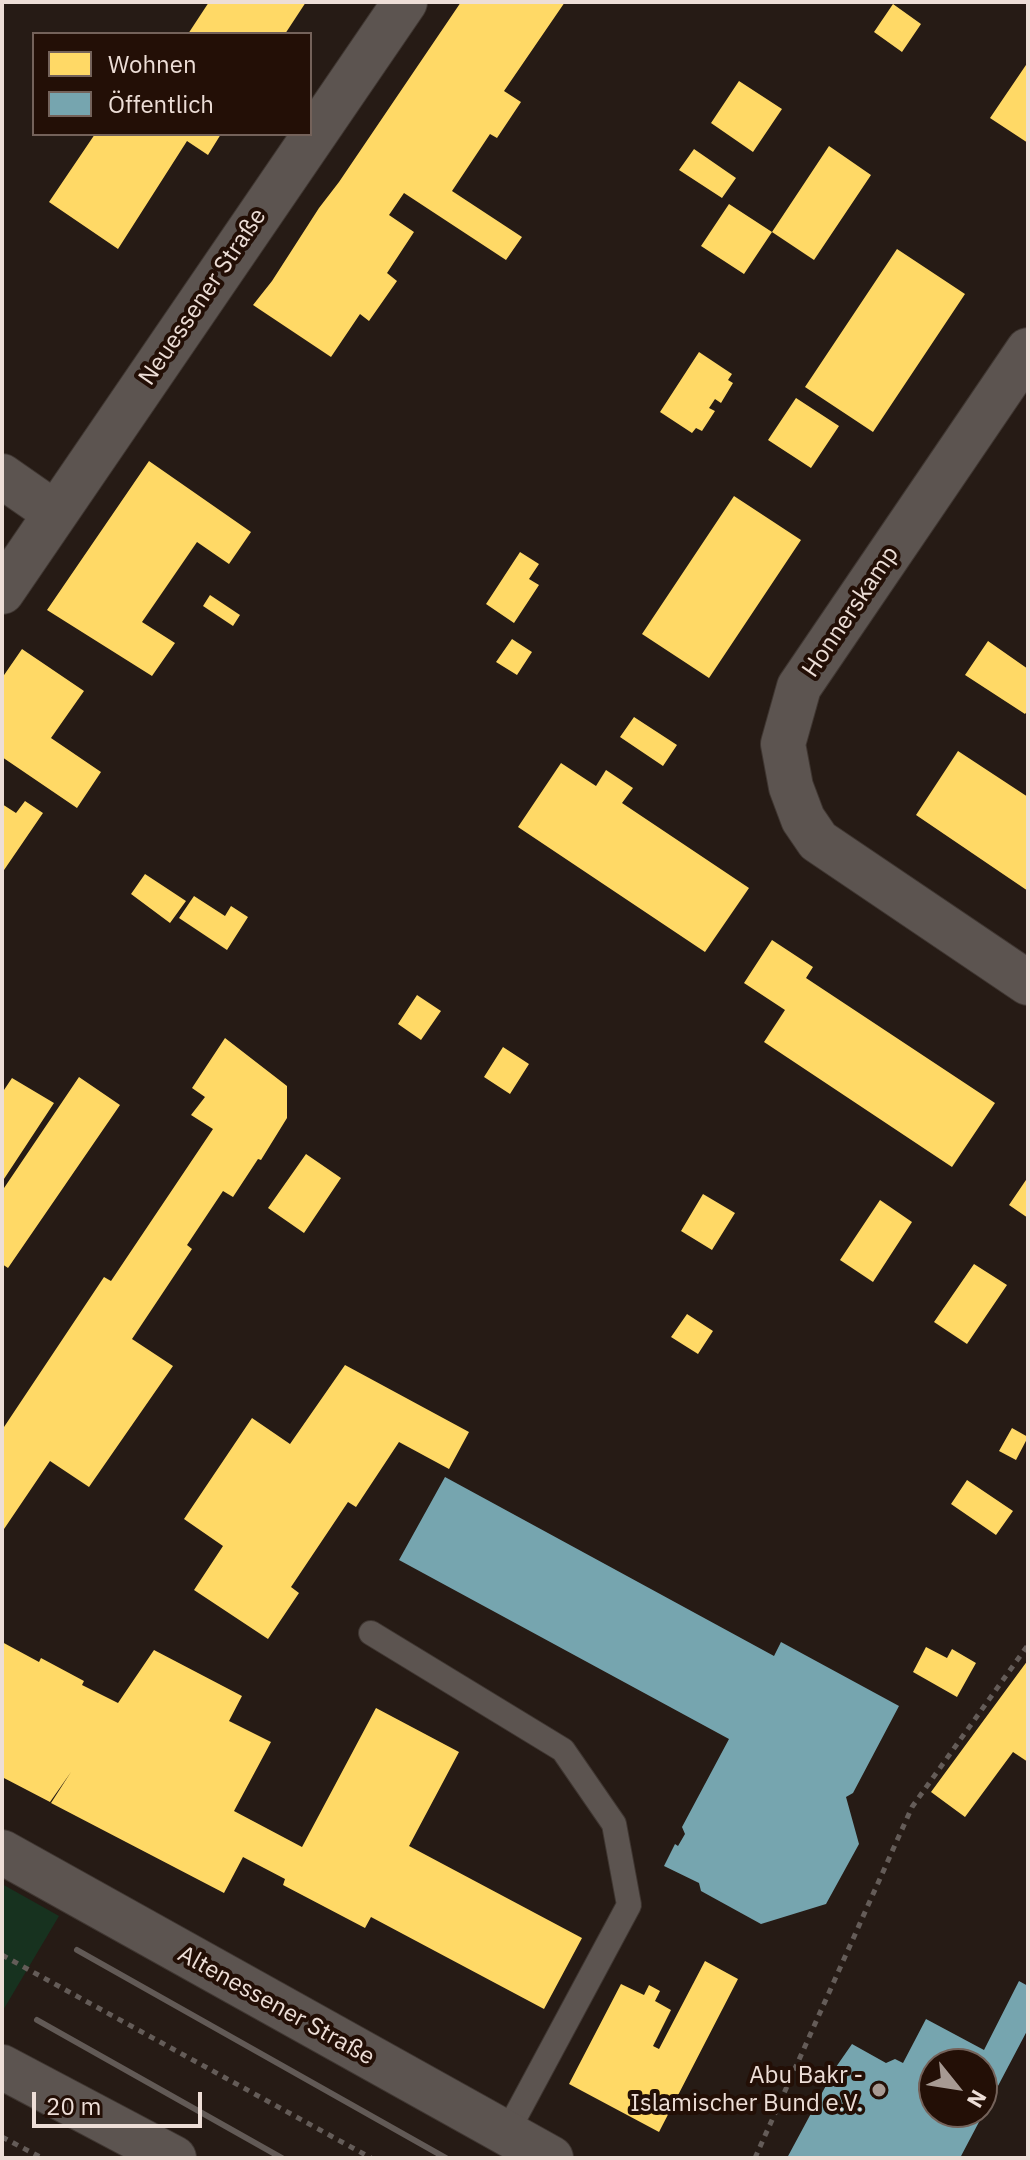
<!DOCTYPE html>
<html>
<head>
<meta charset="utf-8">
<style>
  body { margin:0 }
  #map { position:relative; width:1030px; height:2160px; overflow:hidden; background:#261b15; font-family:"IBM Plex Sans",sans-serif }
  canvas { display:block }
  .frame { position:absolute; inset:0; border:4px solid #edded7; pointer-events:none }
  .legend { position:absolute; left:32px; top:32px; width:280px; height:104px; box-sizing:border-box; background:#230f06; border:2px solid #74625a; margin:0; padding:10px 14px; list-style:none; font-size:24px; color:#edded7 }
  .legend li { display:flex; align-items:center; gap:16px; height:40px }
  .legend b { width:40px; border:2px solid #74625a }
  .north { position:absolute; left:918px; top:2048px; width:80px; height:80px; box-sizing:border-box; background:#230f06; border:2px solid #74625a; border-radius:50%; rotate:120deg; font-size:22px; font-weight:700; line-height:32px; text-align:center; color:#edded7 }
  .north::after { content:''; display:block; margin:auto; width:28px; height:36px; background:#a79a93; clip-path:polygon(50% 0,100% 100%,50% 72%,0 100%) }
  .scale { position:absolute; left:32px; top:2092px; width:170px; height:36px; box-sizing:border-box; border:4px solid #edded7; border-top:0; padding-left:10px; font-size:24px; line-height:28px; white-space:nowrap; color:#edded7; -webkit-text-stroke:6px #230f06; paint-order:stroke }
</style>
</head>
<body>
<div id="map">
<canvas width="1030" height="2160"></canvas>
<div class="frame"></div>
<ul class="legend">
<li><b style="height:22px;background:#ffd966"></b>Wohnen</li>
<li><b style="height:22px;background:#76a5af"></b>Öffentlich</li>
</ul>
<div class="north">N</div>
<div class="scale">20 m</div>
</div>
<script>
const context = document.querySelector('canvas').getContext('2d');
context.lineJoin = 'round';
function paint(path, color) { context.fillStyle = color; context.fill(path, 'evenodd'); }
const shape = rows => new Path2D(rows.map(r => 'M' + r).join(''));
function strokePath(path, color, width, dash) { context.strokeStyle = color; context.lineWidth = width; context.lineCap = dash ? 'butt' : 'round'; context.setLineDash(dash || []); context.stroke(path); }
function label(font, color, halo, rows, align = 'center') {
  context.font = font + ' "IBM Plex Sans",sans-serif'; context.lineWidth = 8; context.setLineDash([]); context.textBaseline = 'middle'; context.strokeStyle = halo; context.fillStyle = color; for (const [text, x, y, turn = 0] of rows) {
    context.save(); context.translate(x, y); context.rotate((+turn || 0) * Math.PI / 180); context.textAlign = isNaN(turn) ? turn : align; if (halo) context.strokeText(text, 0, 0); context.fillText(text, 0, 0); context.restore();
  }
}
paint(shape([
  [2,1884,59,1916,2,2012]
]), '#17321f');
paint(shape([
  [209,2,306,2,285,34,188,34],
  [461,2,565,2,504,91,521,102,497,138,490,134,452,191,522,237,506,260,404,193,389,215,414,232,387,273,397,281,369,321,360,314,331,357,253,305,272,281,319,208,339,182],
  [893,4,921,24,902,52,874,32],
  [1028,62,1028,143,990,118],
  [739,81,782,109,753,152,711,123],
  [95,134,221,134,208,155,187,141,118,249,49,202],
  [829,146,871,175,814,260,772,232],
  [694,149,736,178,722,198,679,170],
  [729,204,772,232,744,274,701,246],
  [897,249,965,294,873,432,805,387],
  [699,352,732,374,728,380,733,383,721,403,715,399,709,408,715,411,702,431,696,428,692,433,660,412],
  [796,398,839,426,811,468,768,440],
  [149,461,251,532,229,564,197,542,142,622,175,643,152,676,47,610],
  [734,496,801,540,709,678,642,634],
  [520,552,539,564,529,579,539,585,514,623,486,604],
  [210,595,240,615,233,626,203,606],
  [512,639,532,652,517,675,496,662],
  [988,641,1028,669,1028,710,1025,714,965,675],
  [22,649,84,691,51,738,101,772,77,808,2,757,2,678],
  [634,717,677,745,663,766,620,737],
  [958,751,1028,797,1028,891,916,815],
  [561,763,596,786,606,770,633,788,622,803,749,888,705,952,518,827],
  [25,801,43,813,2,873,2,804,16,813],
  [145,874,186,901,170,923,131,894],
  [194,896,225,916,231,906,248,917,227,950,179,918],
  [772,940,813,967,806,978,995,1103,952,1167,764,1042,785,1010,744,983],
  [417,995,441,1011,421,1040,398,1024],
  [225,1038,287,1086,287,1118,261,1160,258,1159,233,1197,223,1191,187,1245,192,1249,132,1339,173,1366,89,1487,50,1461,2,1532,2,1430,104,1277,111,1281,213,1129,191,1115,205,1097,192,1088],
  [503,1047,529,1064,510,1094,484,1077],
  [79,1077,120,1105,8,1268,2,1264,2,1191],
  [12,1078,54,1103,2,1182,2,1093],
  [306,1154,341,1178,304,1233,268,1208],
  [1028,1177,1028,1218,1009,1205],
  [703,1194,735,1213,712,1250,681,1231],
  [880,1200,912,1222,873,1282,840,1260],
  [974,1264,1007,1285,967,1344,934,1322],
  [687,1314,713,1331,698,1354,671,1337],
  [345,1365,469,1432,449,1469,399,1442,356,1507,348,1502,291,1587,299,1593,268,1639,194,1590,223,1546,184,1519,252,1418,290,1444],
  [1012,1428,1028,1437,1016,1460,999,1451],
  [967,1480,1013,1511,996,1535,951,1504],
  [2,1642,39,1662,41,1658,84,1681,82,1685,118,1703,154,1650,242,1696,229,1721,271,1742,234,1811,302,1847,376,1708,459,1752,409,1846,582,1938,544,2009,371,1917,365,1928,283,1885,285,1879,243,1857,224,1893,51,1803,71,1772,50,1802,2,1777],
  [926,1647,947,1658,952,1649,976,1663,957,1697,913,1672],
  [1028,1660,1028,1762,1013,1752,965,1817,931,1792],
  [705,1961,738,1979,659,2132,569,2084,621,1984,644,1995,649,1985,660,1991,655,2001,671,2010,653,2046,659,2049]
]), '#ffd966');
paint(shape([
  [445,1477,774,1656,781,1642,899,1706,853,1793,846,1797,859,1844,826,1904,761,1924,701,1891,699,1883,664,1866,675,1844,678,1846,685,1834,682,1827,729,1739,399,1560],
  [1019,1981,1028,1986,1028,2029,960,2158,787,2158,836,2067,852,2044,886,2063,895,2059,903,2063,926,2019,984,2050],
  [934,2064,982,2064,982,2112,934,2112]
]), '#76a5af');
const lane = shape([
  [371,1633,563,1750,614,1824,629,1905,506,2134]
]);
const street = shape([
  [1028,350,799,687,783,744,791,787,803,819,818,841,1028,983],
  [2,476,55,513],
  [2,592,405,2]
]);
const secondary = shape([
  [2,1852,551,2158],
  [2,2067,174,2158]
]);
strokePath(lane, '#3f3631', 26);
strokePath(street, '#3f3631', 46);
strokePath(secondary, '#3f3631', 46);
strokePath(shape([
  [2,1955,371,2158],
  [2,2137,42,2158],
  [755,2158,912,1807,1028,1645]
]), '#645c58', 5, [6, 6]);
strokePath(lane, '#5c5450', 24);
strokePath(street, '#5c5450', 44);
strokePath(secondary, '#5c5450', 44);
strokePath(shape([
  [77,1950,446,2158],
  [37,2020,282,2158]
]), '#625a56', 6);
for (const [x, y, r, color] of [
  [879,2090,8,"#a79a93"]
]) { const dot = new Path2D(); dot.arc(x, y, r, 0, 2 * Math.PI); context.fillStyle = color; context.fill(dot); strokePath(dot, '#230f06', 3); }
label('24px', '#edded7', '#230f06', [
  ["Neuessener Straße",203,297,-56],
  ["Honnerskamp",851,612,-56],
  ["Altenessener Straße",276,2006,29]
]);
label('24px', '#edded7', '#230f06', [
  ["Abu Bakr -",863,2076],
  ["Islamischer Bund e.V.",863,2104]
], 'right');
</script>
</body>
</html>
